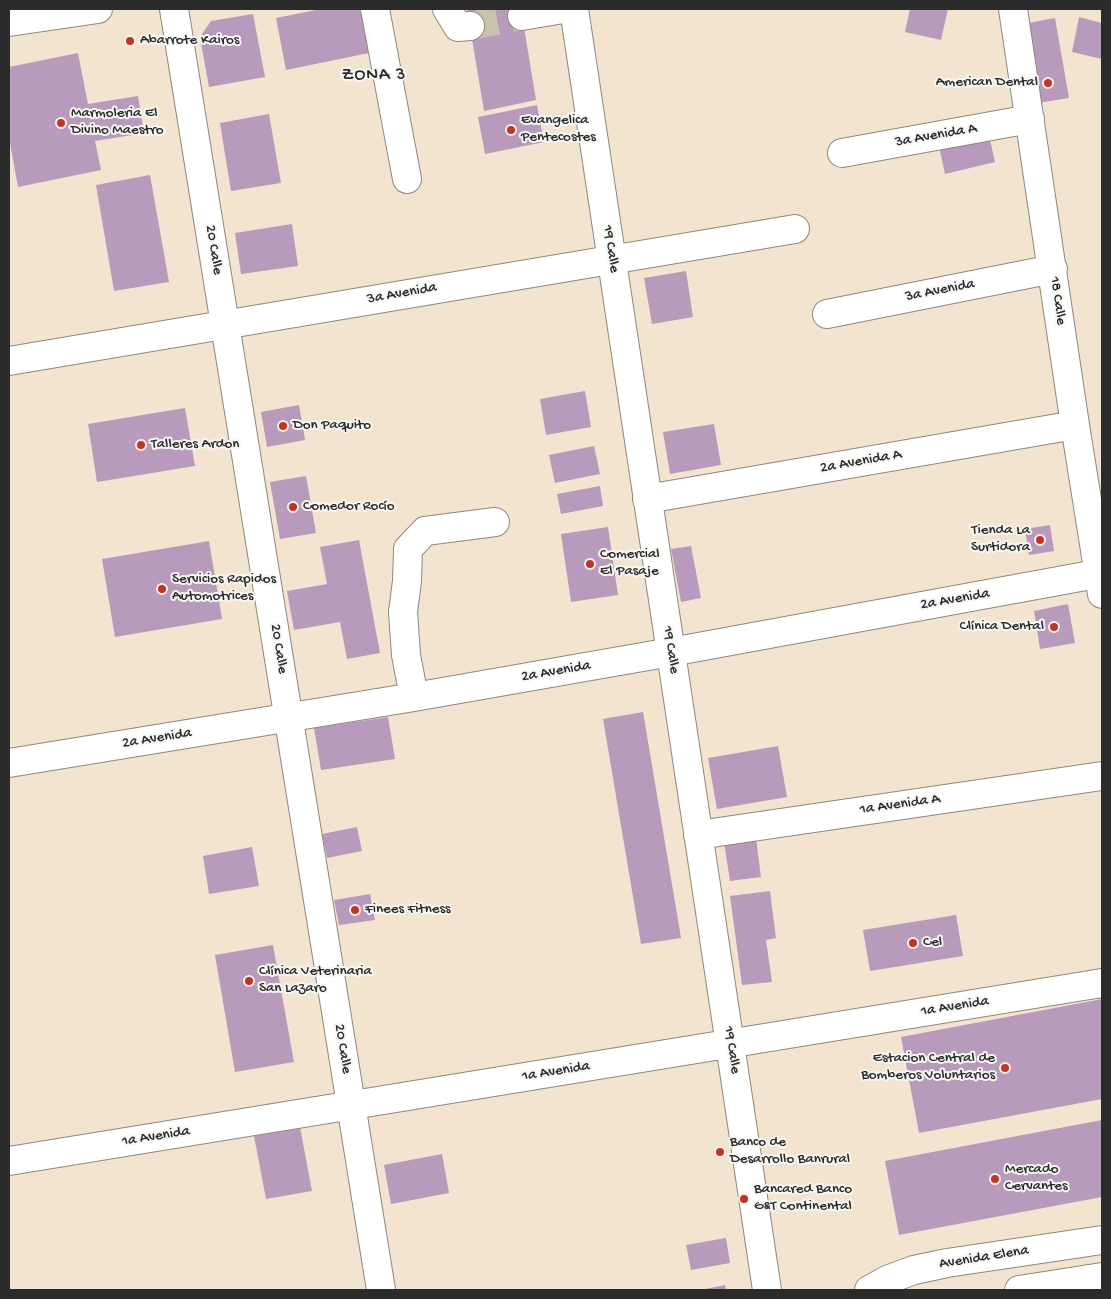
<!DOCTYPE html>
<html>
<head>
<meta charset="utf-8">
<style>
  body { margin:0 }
  #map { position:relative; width:1111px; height:1299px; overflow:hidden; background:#f3e4cf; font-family:"Gochi Hand",sans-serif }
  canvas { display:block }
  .frame { position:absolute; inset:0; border:10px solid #2b2b2b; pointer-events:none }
</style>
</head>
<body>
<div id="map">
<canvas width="1111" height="1299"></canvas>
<div class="frame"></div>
</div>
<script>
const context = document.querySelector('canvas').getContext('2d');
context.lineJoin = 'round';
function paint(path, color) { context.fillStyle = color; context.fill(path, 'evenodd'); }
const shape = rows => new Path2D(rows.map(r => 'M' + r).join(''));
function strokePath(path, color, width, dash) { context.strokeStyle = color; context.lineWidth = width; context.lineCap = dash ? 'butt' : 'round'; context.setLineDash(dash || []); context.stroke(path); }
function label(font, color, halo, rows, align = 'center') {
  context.font = font + ' "Gochi Hand",sans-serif'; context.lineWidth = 4; context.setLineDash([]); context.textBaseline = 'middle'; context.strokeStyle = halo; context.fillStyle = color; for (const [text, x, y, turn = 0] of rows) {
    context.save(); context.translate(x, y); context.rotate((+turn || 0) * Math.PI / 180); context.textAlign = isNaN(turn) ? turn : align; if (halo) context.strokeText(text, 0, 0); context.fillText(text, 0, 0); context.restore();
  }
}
paint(shape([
  [321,9,360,9,369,53,286,70,276,18],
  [467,9,521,9,536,100,484,111],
  [910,9,948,9,941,40,905,32],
  [253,14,265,77,209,87,200,37,211,21],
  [1079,17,1102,23,1102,59,1072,52],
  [1055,18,1069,98,1032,104,1018,25],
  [78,53,88,104,138,96,144,133,95,141,101,170,18,187,9,138,9,67],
  [537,105,544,142,485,154,478,117],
  [269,114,281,183,231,191,220,123],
  [989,135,995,162,945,174,939,146],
  [150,175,169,282,114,291,96,185],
  [292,224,298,266,241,274,235,233],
  [686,271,693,317,652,324,644,278],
  [585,391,591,427,546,435,540,399],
  [299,405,305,440,267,447,261,412],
  [185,408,195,466,97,482,88,424],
  [714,424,721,465,670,474,663,432],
  [594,446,600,474,555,483,549,455],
  [306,476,316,533,280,539,270,482],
  [600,486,603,506,561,514,557,494],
  [1050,525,1054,551,1029,555,1025,529],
  [608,527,618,595,571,602,561,534],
  [359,540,380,653,347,659,340,622,294,630,287,591,327,584,320,547],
  [209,541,222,619,115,637,102,559],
  [691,546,701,598,681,602,671,549],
  [1068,604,1075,643,1040,649,1034,611],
  [643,712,681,938,641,944,603,719],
  [388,717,395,759,321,770,314,728],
  [778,746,787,797,717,809,708,758],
  [357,827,362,851,327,858,322,834],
  [756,838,761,877,730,881,724,842],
  [252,847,259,886,209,894,203,856],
  [770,891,776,938,766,940,772,982,742,985,730,896],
  [370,894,375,920,339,925,334,900],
  [956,915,963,956,870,971,863,930],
  [273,945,294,1062,235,1072,215,955],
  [1102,999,1102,1099,919,1133,901,1037],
  [1102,1120,1102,1197,899,1235,885,1161],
  [300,1127,312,1191,266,1199,254,1136],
  [442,1154,449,1193,391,1204,384,1165],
  [726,1238,730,1263,691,1270,686,1245],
  [725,1285,726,1290,705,1290,705,1289]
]), '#b89abd');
strokePath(shape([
  [470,26,522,16]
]), '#cbbfae', 28, [28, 14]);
const minor = shape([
  [375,9,407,179],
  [447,9,458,27,470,26],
  [1013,9,1075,425,1102,594],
  [522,16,563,9],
  [842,153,1030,119],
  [827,314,1053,269],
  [9,361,795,229],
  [647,499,1075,425],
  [414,697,406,655,403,612,407,581,408,549,425,531,495,522],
  [9,763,414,697,671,652,1102,573],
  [698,835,1102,776],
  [9,1161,1102,983]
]);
const major = shape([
  [174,9,381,1290],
  [574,9,767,1290],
  [9,22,98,9],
  [869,1290,887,1280,914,1270,947,1263,1102,1240],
  [1019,1290,1102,1277]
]);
strokePath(minor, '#8f887d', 30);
strokePath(major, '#8f887d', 30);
strokePath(minor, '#fff', 28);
strokePath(major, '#fff', 28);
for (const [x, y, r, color] of [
  [130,41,5,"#c8321e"],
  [1048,83,5,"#c8321e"],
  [61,123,5,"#c8321e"],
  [511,130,5,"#c8321e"],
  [283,426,5,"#c8321e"],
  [141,445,5,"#c8321e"],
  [293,507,5,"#c8321e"],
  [1040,540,5,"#c8321e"],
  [590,564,5,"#c8321e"],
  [162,589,5,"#c8321e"],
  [1054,627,5,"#c8321e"],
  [355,910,5,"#c8321e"],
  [913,943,5,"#c8321e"],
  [249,981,5,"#c8321e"],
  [1005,1068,5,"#c8321e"],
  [720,1152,5,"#c8321e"],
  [995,1179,5,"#c8321e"],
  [744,1199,5,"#c8321e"]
]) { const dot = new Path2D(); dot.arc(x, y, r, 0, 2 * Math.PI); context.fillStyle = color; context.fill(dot); strokePath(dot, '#f6f6f2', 2); }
label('15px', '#2b2b2b', '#f6f6f2', [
  ["Abarrote Kairos",140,41],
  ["American Dental",1038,83,"right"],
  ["Marmoleria El",71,114],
  ["Divino Maestro",71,131],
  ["Evangelica",521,121],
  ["Pentecostes",521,138],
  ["Don Paquito",293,426],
  ["Talleres Ardon",151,445],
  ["Comedor Rocío",303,507],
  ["Tienda La",1030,531,"right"],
  ["Surtidora",1030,548,"right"],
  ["Comercial",600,555],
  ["El Pasaje",600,572],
  ["Servicios Rapidos",172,580],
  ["Automotrices",172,597],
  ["Clínica Dental",1044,627,"right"],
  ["Finees Fitness",365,910],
  ["Cel",923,943],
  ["Clínica Veterinaria",259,972],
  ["San Lazaro",259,989],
  ["Estacion Central de",995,1059,"right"],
  ["Bomberos Voluntarios",995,1076,"right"],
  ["Banco de",730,1143],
  ["Desarrollo Banrural",730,1160],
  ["Mercado",1005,1170],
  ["Cervantes",1005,1187],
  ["Bancared Banco",754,1190],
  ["G&T Continental",754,1207]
], 'left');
label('15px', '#2b2b2b', '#f6f6f2', [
  ["3a Avenida A",936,136,-10],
  ["19 Calle",610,249,81],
  ["20 Calle",213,250,81],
  ["3a Avenida",940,291,-11],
  ["3a Avenida",402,294,-10],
  ["18 Calle",1057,301,82],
  ["2a Avenida A",861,462,-10],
  ["2a Avenida",955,600,-10],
  ["20 Calle",278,649,81],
  ["19 Calle",670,650,81],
  ["2a Avenida",556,672,-10],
  ["2a Avenida",157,739,-9],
  ["1a Avenida A",900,805,-8],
  ["1a Avenida",955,1007,-9],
  ["20 Calle",342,1049,81],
  ["19 Calle",731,1050,81],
  ["1a Avenida",556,1072,-9],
  ["1a Avenida",156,1137,-9],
  ["Avenida Elena",984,1258,-9]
]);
context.letterSpacing = '1px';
label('18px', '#2b2b2b', '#f6f6f2', [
  ["ZONA 3",374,76]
]);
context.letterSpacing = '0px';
</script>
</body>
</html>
